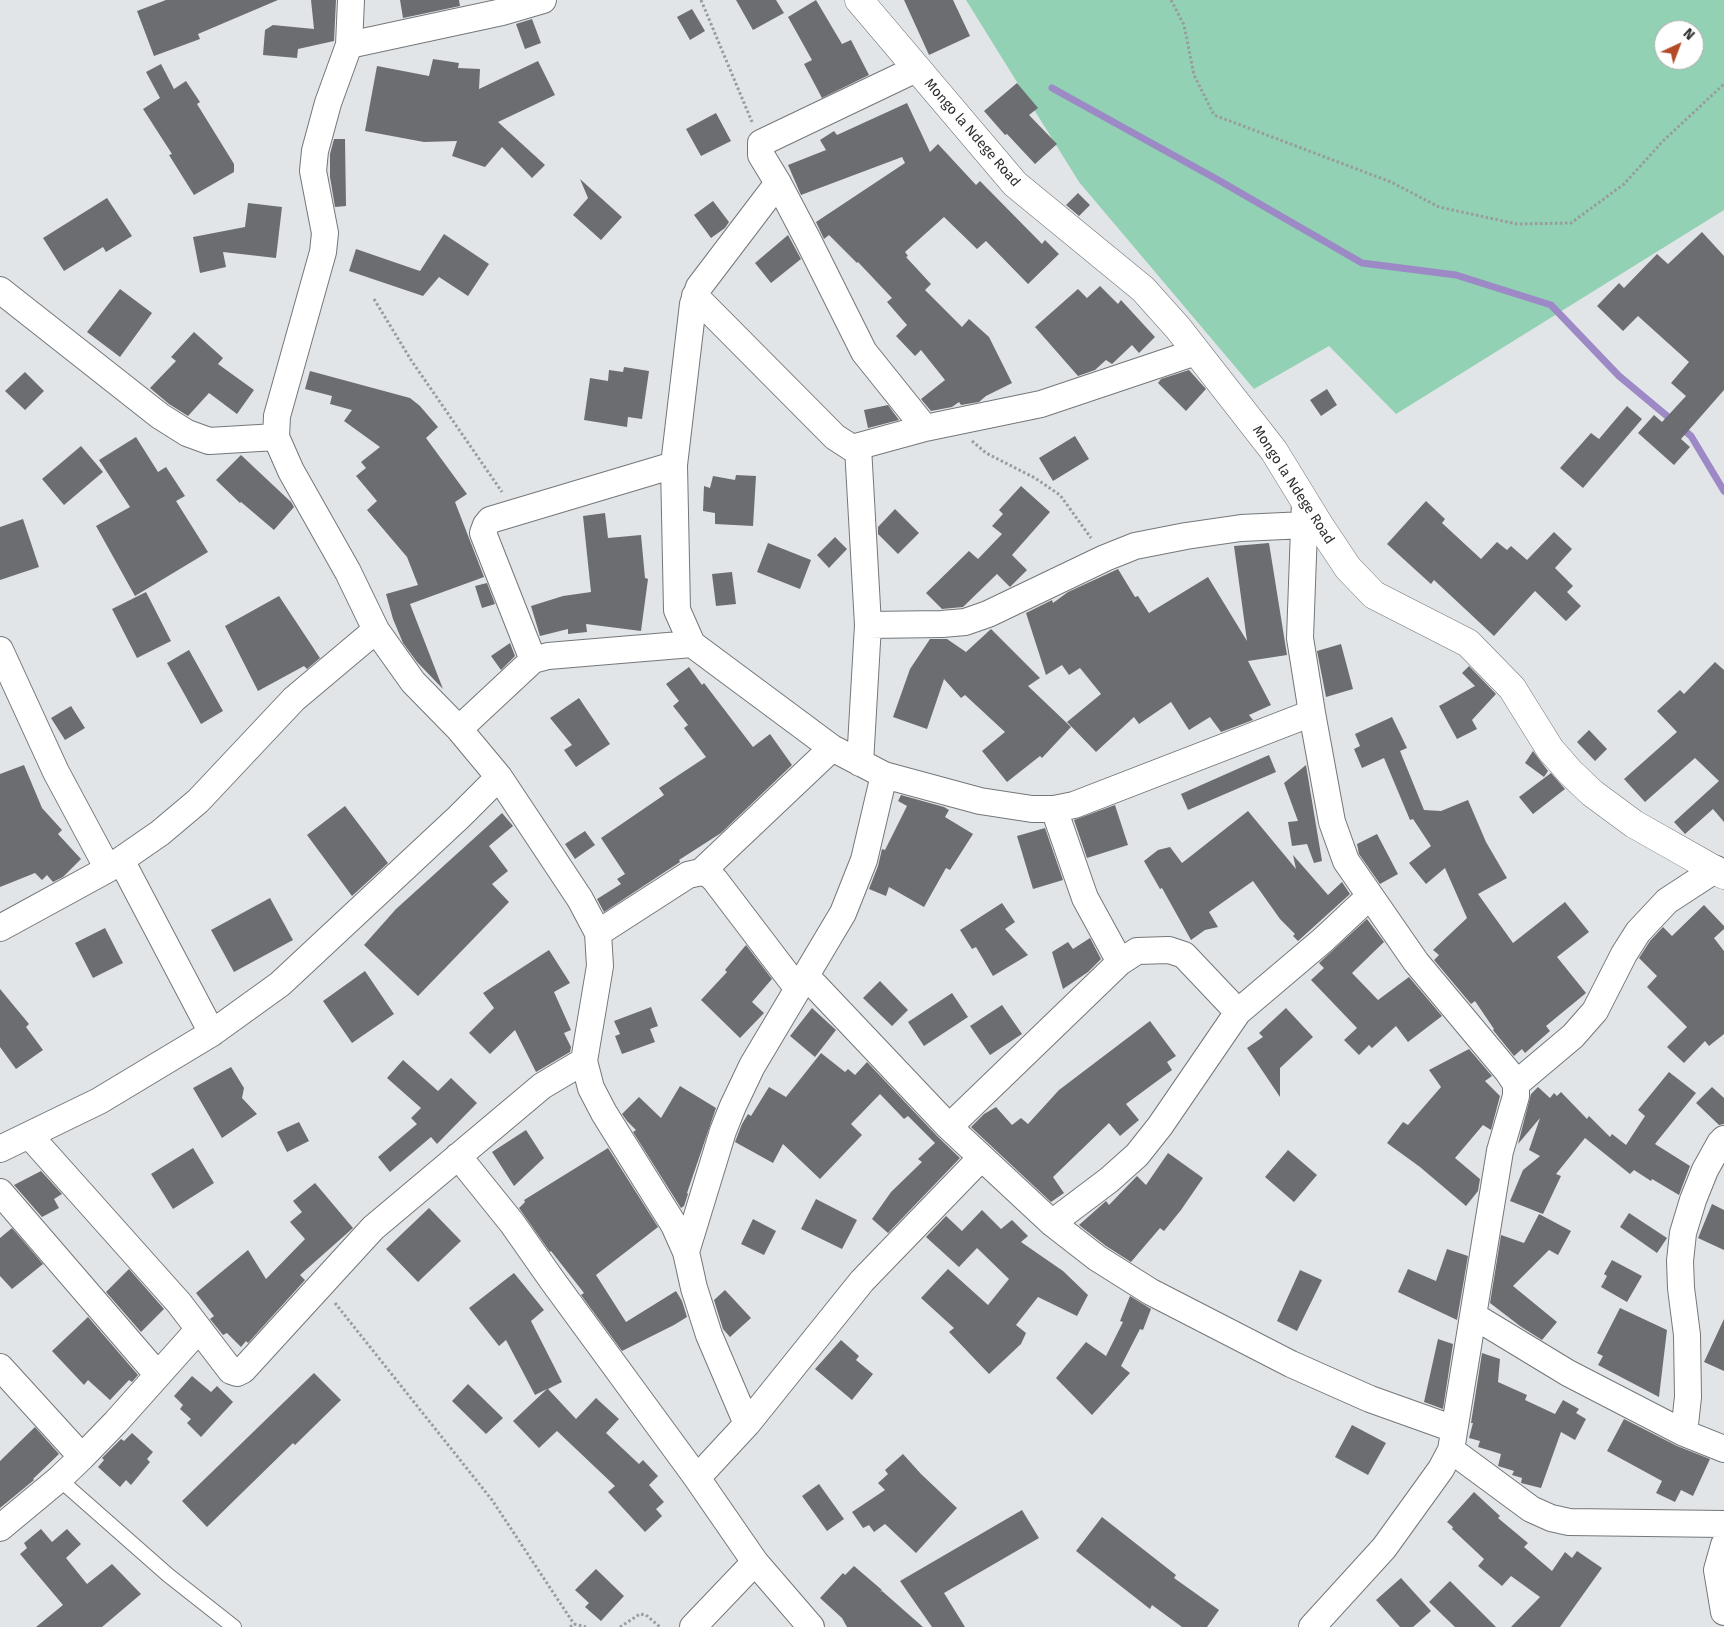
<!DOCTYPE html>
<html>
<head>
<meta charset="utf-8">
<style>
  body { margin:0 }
  #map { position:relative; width:1724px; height:1627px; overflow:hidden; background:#e2e5e7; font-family:"Fira Sans",sans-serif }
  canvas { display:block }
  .north { position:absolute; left:1654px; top:20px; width:50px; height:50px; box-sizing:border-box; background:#fff; border:1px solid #ababab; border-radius:50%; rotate:43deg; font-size:14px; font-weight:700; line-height:20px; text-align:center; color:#2c2e2e }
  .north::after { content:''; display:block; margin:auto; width:18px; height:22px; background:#b34b28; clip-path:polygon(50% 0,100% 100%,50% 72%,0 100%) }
</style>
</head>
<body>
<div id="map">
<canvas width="1724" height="1627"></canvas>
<div class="north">N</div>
</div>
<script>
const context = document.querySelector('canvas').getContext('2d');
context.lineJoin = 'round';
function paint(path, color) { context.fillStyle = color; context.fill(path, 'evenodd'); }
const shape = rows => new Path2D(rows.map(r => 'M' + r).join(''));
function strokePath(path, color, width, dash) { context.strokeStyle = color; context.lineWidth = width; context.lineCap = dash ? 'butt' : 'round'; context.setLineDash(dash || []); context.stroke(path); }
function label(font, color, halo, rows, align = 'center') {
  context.font = font + ' "Fira Sans",sans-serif'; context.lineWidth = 5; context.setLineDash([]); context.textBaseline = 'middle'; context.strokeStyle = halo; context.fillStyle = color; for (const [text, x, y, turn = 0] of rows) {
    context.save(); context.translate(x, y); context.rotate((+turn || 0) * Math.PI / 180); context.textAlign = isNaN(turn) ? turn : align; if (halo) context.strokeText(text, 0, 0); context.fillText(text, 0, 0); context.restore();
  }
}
paint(shape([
  [966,0,1724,0,1724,210,1396,414,1329,346,1254,389,1079,182],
  [1664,30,1694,30,1694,60,1664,60]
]), '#92d1b4');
strokePath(shape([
  [1052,88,1220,181,1362,263,1456,275,1551,305,1619,376,1691,436,1724,491]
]), '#9c89c6', 7);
paint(shape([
  [166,0,278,0,198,34,200,39,154,56,137,11],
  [311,0,336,0,334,41,298,49,297,58,263,55,265,30,273,25,314,29],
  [400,0,459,0,460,6,403,18],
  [736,0,776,0,784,13,753,30],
  [816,0,842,44,851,40,869,75,822,98,804,64,812,60,788,17],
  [904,0,953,0,970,36,929,55],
  [692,9,705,31,690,40,677,17],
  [532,19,541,43,525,49,516,24],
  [433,59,459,63,458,68,480,69,479,89,538,61,555,95,498,122,545,165,532,178,502,147,485,167,452,156,457,141,424,142,365,131,377,66,429,76],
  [161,64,174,89,186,81,200,102,197,104,234,164,234,172,194,195,169,155,172,154,143,109,160,98,146,72],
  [1017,83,1038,108,1029,115,1057,144,1035,164,1007,134,1005,135,984,111],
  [907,103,930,152,938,144,976,185,980,181,1042,244,1045,240,1059,254,1028,284,986,241,977,249,944,217,905,252,908,256,906,257,931,284,925,290,962,327,969,319,989,337,1012,383,986,396,979,402,961,405,959,402,952,407,931,411,921,399,945,380,921,350,915,356,896,336,907,325,887,302,892,298,858,262,857,263,829,235,824,239,816,222,905,163,902,157,801,195,788,165,826,150,820,140,834,131,837,135],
  [716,113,731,141,701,156,686,129],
  [334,139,345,139,346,206,335,207,330,177,330,154],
  [580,179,622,217,601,240,573,215,588,198],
  [1078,193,1090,205,1079,216,1066,205],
  [107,198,132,236,106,252,103,247,64,271,43,238],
  [713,201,729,222,725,228,711,238,694,215],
  [248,203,282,207,276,258,223,252,226,267,200,273,193,237,245,227],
  [1702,232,1724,256,1724,390,1681,439,1690,447,1674,465,1638,433,1654,415,1662,422,1686,396,1671,383,1689,362,1638,316,1623,331,1597,306,1619,283,1624,288,1657,254,1668,264],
  [444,234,489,264,468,296,439,277,423,296,349,271,356,249,420,271],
  [788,235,801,259,771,283,755,263],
  [1100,286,1118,304,1121,300,1155,337,1139,353,1132,345,1112,364,1106,360,1095,370,1078,376,1035,327,1078,289,1087,298],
  [120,289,152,313,120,357,87,332],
  [194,332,223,358,218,364,254,390,237,414,209,393,188,416,169,404,150,388,176,361,171,357],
  [624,367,649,371,642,419,628,417,627,427,584,420,590,378,608,381,609,370,623,372],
  [1189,370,1206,389,1186,411,1158,383,1161,379],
  [310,371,410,398,420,406,438,427,426,438,467,494,455,502,484,577,410,604,443,689,417,662,403,643,393,619,386,594,418,585,407,557,367,510,377,501,356,476,366,468,361,462,380,447,344,421,352,410,330,404,332,396,305,389],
  [25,372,44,391,25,410,5,391],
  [1327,389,1337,405,1321,416,1310,400],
  [888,405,899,420,868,428,864,410],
  [1627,406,1642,419,1583,488,1560,468,1591,433,1599,439],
  [1075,436,1089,459,1053,481,1039,458],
  [136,437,158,472,166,467,185,496,176,501,208,552,135,596,96,526,130,507,99,460],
  [81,446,103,472,64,505,42,479],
  [241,455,291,502,294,507,274,530,241,502,240,503,216,480],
  [736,475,756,476,753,526,715,524,715,513,703,511,704,486,710,488,713,476,735,480],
  [1021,486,1050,512,1012,555,1027,570,1010,587,997,574,963,607,942,609,926,593,969,551,978,559,1002,534,992,526,1003,514,999,510],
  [1426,501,1445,519,1442,523,1481,559,1497,542,1507,550,1511,546,1527,560,1554,532,1572,549,1555,568,1573,586,1567,592,1581,606,1566,621,1535,591,1494,636,1434,580,1431,584,1387,544],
  [895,509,919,533,898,554,878,534,878,527],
  [605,513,608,538,641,535,645,578,648,579,641,631,586,624,587,632,568,634,568,629,540,636,531,606,563,596,591,592,583,516],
  [23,519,39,567,0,580,0,527],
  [835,537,847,549,829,568,817,555],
  [768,543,811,560,800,589,757,572],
  [1269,543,1287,655,1248,661,1271,705,1249,715,1253,720,1221,732,1210,717,1189,730,1171,702,1139,724,1134,717,1096,752,1067,722,1101,694,1080,668,1069,675,1062,665,1046,675,1026,613,1052,600,1053,603,1068,592,1118,569,1135,597,1138,596,1149,613,1208,577,1247,641,1234,546],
  [732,572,736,604,716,606,712,574],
  [487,583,495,604,482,608,475,586],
  [146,592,171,641,137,658,112,609],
  [279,596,320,658,307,669,304,666,258,691,225,626],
  [991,629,1040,678,1028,686,1071,727,1042,758,1040,756,1007,782,982,751,1005,732,965,695,961,698,944,679,927,729,893,717,910,669,930,639,947,639,966,652],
  [510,643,515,656,501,670,491,656],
  [1341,644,1353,689,1326,697,1317,651],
  [189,650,223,711,201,724,167,663],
  [1715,662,1724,670,1724,822,1713,809,1685,834,1674,822,1719,781,1695,758,1645,802,1624,779,1677,732,1657,711,1680,690,1684,694],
  [1469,666,1496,694,1472,720,1477,729,1457,739,1439,706,1475,686,1462,673],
  [689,667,702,685,704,683,753,747,770,734,792,765,721,833,679,860,680,862,604,912,597,899,621,884,617,879,625,874,601,838,664,795,659,788,706,757,684,728,688,725,673,706,679,701,666,684],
  [579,698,610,744,576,767,564,750,572,745,550,718],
  [71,706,85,728,65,740,51,718],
  [1392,717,1407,748,1400,751,1424,810,1441,811,1468,800,1486,842,1507,878,1478,894,1513,943,1565,902,1589,932,1557,957,1586,993,1546,1026,1550,1031,1525,1053,1522,1049,1514,1056,1493,1030,1494,1029,1475,1001,1471,1004,1434,960,1439,955,1433,950,1467,918,1445,868,1426,884,1409,863,1431,846,1413,819,1410,820,1384,758,1362,768,1354,749,1360,746,1355,734],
  [1589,730,1607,749,1595,761,1577,742],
  [1533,751,1548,771,1544,777,1525,763],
  [1269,755,1276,772,1188,810,1181,794],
  [24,765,42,808,62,830,58,834,81,859,63,877,53,882,47,875,42,880,35,873,0,887,0,774],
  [1306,765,1322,861,1314,863,1307,844,1292,846,1288,822,1298,821,1284,783],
  [1551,773,1565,789,1533,814,1519,797],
  [901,795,944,807,949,810,945,817,973,834,950,870,946,868,924,907,889,887,886,896,869,889,878,866,882,849,885,850,907,806,898,801],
  [1115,805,1128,845,1087,858,1074,820],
  [345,806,388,863,352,896,307,835],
  [1248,811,1296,869,1293,855,1328,895,1342,882,1350,894,1298,941,1293,936,1295,934,1280,919,1253,881,1209,912,1218,927,1205,930,1191,940,1162,888,1160,889,1144,861,1158,850,1170,847,1182,863],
  [502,813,513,826,489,846,508,871,492,884,509,902,418,996,364,945,396,909],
  [1045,828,1063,880,1033,889,1017,836],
  [585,831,595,845,575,859,565,844],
  [1377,834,1398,874,1380,884,1359,854,1357,844],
  [270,898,293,940,234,972,211,930],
  [1002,903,1015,922,1005,929,1028,955,993,976,976,947,972,949,960,930],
  [1704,905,1724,926,1724,929,1714,938,1724,951,1724,1034,1709,1046,1705,1041,1684,1063,1667,1047,1687,1027,1647,987,1657,976,1639,958,1650,941,1663,927,1672,936],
  [1367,919,1384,942,1352,973,1378,1000,1409,977,1442,1016,1408,1042,1396,1026,1372,1048,1369,1045,1359,1055,1344,1040,1357,1028,1311,980,1324,968,1319,963],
  [105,928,123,963,93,978,75,943],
  [1090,938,1101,959,1088,972,1063,989,1052,952,1068,942,1073,949],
  [746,945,772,979,752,1002,764,1013,740,1038,701,1000,727,972,725,970],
  [549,950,570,983,554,992,571,1030,564,1033,571,1047,570,1052,536,1072,515,1030,490,1054,469,1033,494,1008,483,993],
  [365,971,394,1014,352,1043,323,1001],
  [880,981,908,1010,892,1026,863,998],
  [0,989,29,1024,26,1027,43,1050,16,1069,0,1047],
  [952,993,968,1017,924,1046,908,1022],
  [1002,1005,1022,1034,990,1055,970,1026],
  [651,1007,658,1026,650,1029,655,1042,622,1054,615,1036,620,1034,614,1021],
  [812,1008,836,1030,815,1057,790,1036],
  [1286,1008,1313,1037,1280,1068,1280,1097,1247,1048,1263,1037,1259,1033],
  [1150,1021,1176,1056,1167,1062,1172,1070,1126,1104,1139,1120,1120,1136,1109,1123,1053,1177,1064,1193,1051,1202,971,1127,984,1114,996,1107,1012,1125,1021,1118,1028,1124,1059,1090],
  [1469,1049,1492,1076,1485,1081,1500,1096,1491,1130,1483,1125,1455,1158,1480,1179,1478,1191,1466,1206,1420,1167,1387,1143,1403,1122,1408,1125,1441,1087,1429,1070],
  [821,1053,845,1072,848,1069,855,1075,867,1062,938,1137,960,1158,888,1233,872,1219,891,1192,922,1162,918,1159,935,1143,908,1116,904,1119,880,1094,851,1124,862,1135,820,1179,783,1144,773,1163,735,1142,742,1124,748,1114,751,1116,769,1087,786,1097],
  [403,1060,438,1091,451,1078,477,1103,437,1144,431,1137,390,1172,378,1157,417,1124,411,1118,421,1108,387,1078],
  [231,1067,244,1088,242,1098,257,1114,222,1138,193,1088],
  [1669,1072,1696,1093,1655,1144,1690,1166,1679,1195,1652,1179,1651,1181,1634,1170,1630,1174,1585,1138,1556,1174,1561,1176,1543,1214,1510,1201,1523,1170,1540,1156,1529,1150,1540,1118,1518,1144,1531,1094,1538,1087,1550,1098,1554,1093,1557,1096,1561,1092,1587,1119,1589,1116,1610,1137,1612,1134,1626,1145,1645,1116,1638,1110],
  [680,1086,716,1108,687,1193,688,1194,684,1206,681,1208,633,1132,636,1130,627,1121,622,1114,639,1097,661,1118],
  [1712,1087,1724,1098,1724,1124,1719,1125,1696,1103],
  [299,1122,309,1141,287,1152,277,1132],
  [526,1130,544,1158,514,1186,492,1152],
  [193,1148,214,1183,173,1209,151,1174],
  [608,1148,658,1227,596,1275,626,1322,676,1291,682,1301,687,1317,674,1325,622,1351,581,1295,584,1293,551,1251,550,1252,519,1208,525,1202,524,1200],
  [1288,1150,1317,1175,1294,1202,1265,1177],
  [1168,1153,1203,1178,1181,1210,1164,1231,1160,1228,1131,1262,1106,1246,1079,1225,1106,1201,1109,1205,1137,1176,1146,1185],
  [41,1171,62,1194,54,1199,59,1208,42,1217,14,1185],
  [315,1183,353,1228,300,1275,305,1280,248,1343,246,1341,241,1347,227,1333,223,1335,210,1319,214,1316,196,1293,248,1250,266,1279,305,1239,290,1222,302,1212,293,1201],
  [816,1199,857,1220,842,1249,801,1229],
  [1712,1204,1724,1210,1724,1250,1698,1238],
  [429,1208,461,1241,418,1282,386,1249],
  [982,1210,1001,1229,1012,1220,1028,1236,1021,1242,1063,1271,1088,1295,1077,1316,1038,1297,1016,1325,1026,1333,1021,1344,989,1374,949,1332,954,1328,921,1298,948,1269,988,1305,1009,1279,977,1248,959,1267,926,1237,946,1216,962,1231],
  [1629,1213,1667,1238,1657,1253,1620,1227],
  [1539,1214,1571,1231,1558,1255,1549,1250,1513,1286,1557,1322,1542,1340,1520,1326,1490,1303,1501,1235,1524,1243],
  [753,1219,776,1231,764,1255,741,1244],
  [12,1228,43,1264,12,1289,0,1276,0,1238],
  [1447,1249,1468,1256,1457,1320,1398,1292,1408,1269,1436,1281],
  [1612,1260,1642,1276,1627,1302,1601,1287,1607,1276,1604,1274],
  [129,1269,164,1309,141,1332,106,1292],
  [1300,1270,1322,1280,1297,1331,1277,1321],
  [514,1273,544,1310,531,1321,562,1382,548,1389,576,1419,596,1398,619,1419,606,1433,639,1464,643,1460,658,1476,649,1485,664,1502,656,1509,662,1516,645,1532,608,1492,615,1486,557,1431,539,1448,513,1421,547,1389,535,1395,506,1340,499,1346,469,1308],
  [725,1290,751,1318,730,1337,723,1329,714,1300],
  [1130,1296,1151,1309,1143,1330,1140,1329,1121,1366,1130,1373,1092,1415,1056,1378,1086,1342,1106,1356,1123,1322,1120,1321],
  [1620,1308,1667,1330,1659,1397,1598,1365,1603,1356,1597,1353],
  [88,1317,138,1375,132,1382,129,1380,110,1400,88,1380,84,1385,52,1351],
  [1724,1319,1724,1371,1704,1362],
  [1438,1339,1453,1344,1443,1409,1424,1402],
  [841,1340,859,1356,856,1360,873,1374,852,1400,815,1369],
  [1482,1353,1500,1359,1498,1382,1527,1395,1525,1400,1555,1414,1563,1400,1579,1409,1576,1413,1586,1419,1575,1440,1561,1432,1541,1488,1521,1483,1522,1478,1512,1475,1514,1471,1498,1466,1501,1454,1478,1447,1480,1441,1469,1438,1473,1423,1471,1423],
  [314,1373,341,1400,295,1445,293,1443,207,1527,182,1501],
  [192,1376,211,1392,217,1386,233,1402,201,1437,187,1423,191,1419,180,1409,183,1405,174,1396],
  [468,1384,503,1418,486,1434,452,1401],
  [1624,1419,1677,1446,1710,1459,1693,1496,1681,1490,1675,1502,1656,1493,1662,1481,1607,1451],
  [1352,1425,1386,1443,1368,1475,1335,1457],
  [35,1427,59,1454,33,1479,34,1480,0,1508,0,1461],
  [132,1433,153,1452,147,1459,150,1462,131,1485,126,1480,120,1487,98,1467,104,1460,102,1458,121,1439,124,1441],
  [903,1454,921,1474,957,1508,916,1553,885,1524,874,1532,869,1525,863,1528,852,1512,885,1490,878,1483,888,1474,885,1470],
  [819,1484,844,1519,827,1531,802,1496],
  [1474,1492,1500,1516,1498,1518,1528,1543,1524,1547,1552,1571,1565,1552,1572,1558,1577,1551,1602,1568,1560,1627,1511,1627,1540,1597,1511,1576,1502,1586,1478,1566,1484,1559,1452,1529,1453,1527,1447,1522],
  [1022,1510,1039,1538,944,1593,965,1627,932,1627,900,1581],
  [1102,1517,1176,1575,1174,1578,1219,1610,1207,1627,1182,1627,1152,1605,1150,1609,1076,1551],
  [41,1529,52,1542,67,1529,81,1544,66,1558,87,1584,112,1564,141,1594,102,1627,36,1627,63,1605,20,1554,27,1548,24,1543],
  [854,1566,882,1590,880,1592,882,1591,923,1627,847,1627,842,1618,820,1598,843,1573,845,1575],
  [596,1569,624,1596,601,1621,585,1607,589,1603,575,1590],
  [1401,1578,1431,1611,1413,1627,1400,1627,1376,1600],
  [1450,1581,1496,1627,1455,1627,1429,1602]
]), '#6c6d70');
const service = shape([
  [59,1479,168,1575,234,1627]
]);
const minor = shape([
  [351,0,349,45,328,103,315,151,313,171,325,233,323,252,277,416,276,437,291,471,348,572,376,630,413,682,459,729,499,777,580,899,598,933,600,966,584,1061,591,1088,604,1113,674,1225,686,1252,694,1288,709,1335,747,1424],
  [349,45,502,12,543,0],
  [916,69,761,143,761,155,778,183,808,240,864,352,925,428],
  [778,183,699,287,693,304,674,465,677,610,692,644,832,748,884,775,980,801,1032,809,1054,809,1074,805,1312,713],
  [0,290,160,416,187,433,209,441,276,437],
  [695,296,835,437,852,448,925,428,1041,404,1196,352],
  [858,447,868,625,860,763],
  [1305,502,1300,638,1312,713,1332,822,1346,861,1416,962,1508,1072,1516,1084,1516,1096,1500,1151,1451,1450,1441,1469,1384,1548,1312,1627],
  [868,625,942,624,965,622,988,614,1105,558,1135,546,1186,536,1241,528,1305,525],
  [0,650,56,772,108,869],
  [533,660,483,533,486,525,490,520,674,465],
  [459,729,533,660,548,656,692,644],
  [1054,809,1085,898,1120,962],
  [121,860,212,1033],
  [701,872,832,748],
  [0,928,108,869,160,833,198,801,294,699,376,630],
  [598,933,688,875,701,872,710,875,715,880,798,989],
  [806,976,949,1127,1052,1223,1097,1258,1151,1292,1291,1364,1370,1399,1454,1429],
  [1516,1084,1573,1036,1595,1011,1624,954,1638,932,1667,901,1716,869],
  [949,1127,1120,962,1137,951,1169,950,1184,955,1238,1012],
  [29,1135,179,1303,231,1371,237,1373,243,1370,373,1228,542,1086,584,1061],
  [0,1149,99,1101,212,1033,280,984,459,817,499,777],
  [458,1156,512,1223,552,1280,697,1478,755,1562,811,1627],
  [0,1192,157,1374],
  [1052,1223,1109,1180,1137,1155,1160,1126,1238,1012,1323,940,1370,896],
  [686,1252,723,1131,733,1106,752,1066,843,913,864,860,884,775],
  [1474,1316,1568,1373,1684,1433,1724,1449],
  [0,1367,82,1457],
  [1684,1433,1688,1397,1687,1335,1681,1288,1680,1261,1683,1233,1693,1200,1705,1170,1720,1143,1724,1139],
  [1451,1450,1531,1509,1551,1518,1569,1522,1724,1524],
  [697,1478,747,1424,862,1281,981,1158],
  [0,1528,59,1479,82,1457,116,1422,199,1329],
  [1724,1545,1717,1570,1724,1612],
  [693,1627,755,1562]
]);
const tertiary = shape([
  [859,0,1015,184,1143,289,1178,328,1274,451,1320,526,1348,568,1374,595,1468,643,1512,688,1550,749,1570,772,1592,793,1634,824,1724,875]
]);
strokePath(service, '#747779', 16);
strokePath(minor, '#747779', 28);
strokePath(tertiary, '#747779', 29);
strokePath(shape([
  [701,0,752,122],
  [1171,0,1184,25,1194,75,1214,115,1391,182,1439,207,1517,224,1571,223,1624,184,1663,141,1724,84],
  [374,299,411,360,502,492],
  [972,441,986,453,1035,478,1060,495,1091,538],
  [335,1303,492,1500,574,1624],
  [570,1627,574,1624,586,1627],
  [620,1627,640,1614,646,1615,660,1627]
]), '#999c9d', 3, [2.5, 2.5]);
strokePath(service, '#fff', 14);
strokePath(minor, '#fff', 26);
strokePath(tertiary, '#fff', 28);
label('14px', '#2c2e2e', '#fff', [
  ["Mongo la Ndege Road",972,133,49],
  ["Mongo la Ndege Road",1293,485,57]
]);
</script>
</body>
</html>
